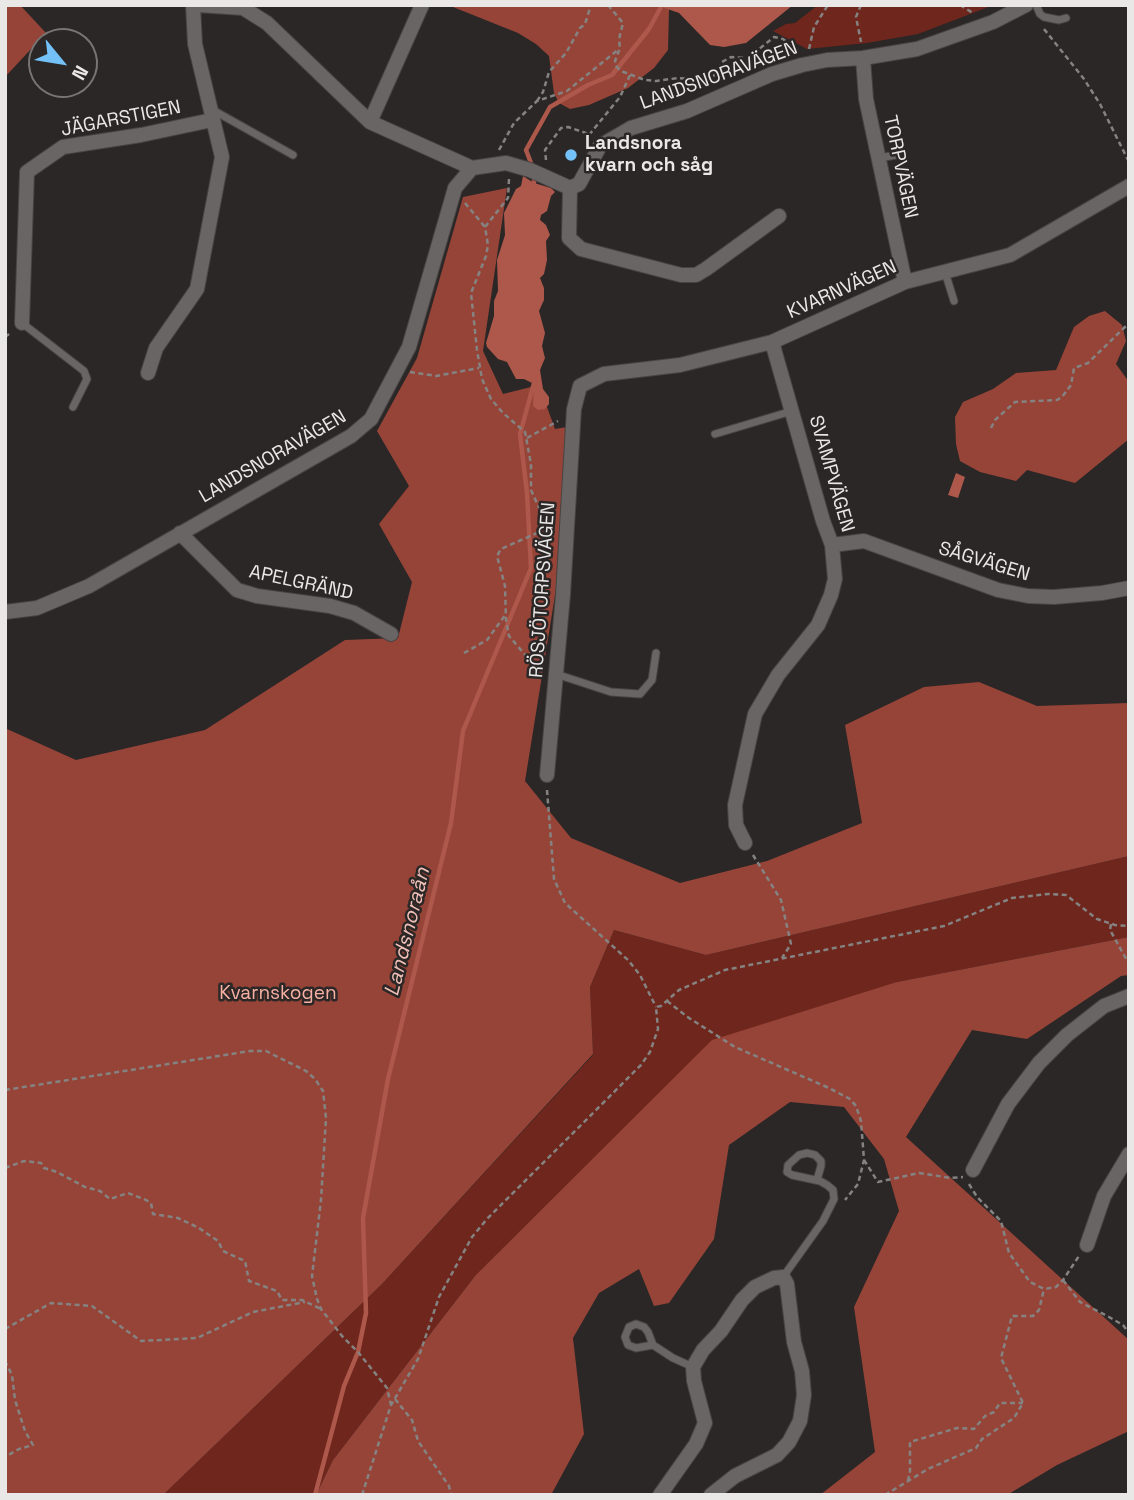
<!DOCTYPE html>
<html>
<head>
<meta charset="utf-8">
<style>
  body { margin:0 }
  #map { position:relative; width:1134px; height:1500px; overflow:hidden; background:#2a2726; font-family:"Space Grotesk",sans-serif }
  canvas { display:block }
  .frame { position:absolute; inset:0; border:7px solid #eae8e7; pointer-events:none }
  .north { position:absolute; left:28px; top:28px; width:70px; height:70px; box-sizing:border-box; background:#2a2726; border:2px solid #777473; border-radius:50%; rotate:120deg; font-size:19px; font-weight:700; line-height:28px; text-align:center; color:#eae8e7 }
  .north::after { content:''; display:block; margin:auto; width:24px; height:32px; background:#73c1f6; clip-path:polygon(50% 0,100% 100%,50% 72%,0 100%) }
</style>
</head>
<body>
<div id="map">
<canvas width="1134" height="1500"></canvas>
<div class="frame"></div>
<div class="north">N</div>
</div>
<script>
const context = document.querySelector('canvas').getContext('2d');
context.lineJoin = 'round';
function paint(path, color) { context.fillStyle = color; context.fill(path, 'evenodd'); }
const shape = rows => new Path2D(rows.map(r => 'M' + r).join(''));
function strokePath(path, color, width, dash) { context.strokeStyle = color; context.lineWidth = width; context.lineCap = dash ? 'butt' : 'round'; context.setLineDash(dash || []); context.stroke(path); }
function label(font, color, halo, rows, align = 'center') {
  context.font = font + ' "Space Grotesk",sans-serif'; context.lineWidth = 5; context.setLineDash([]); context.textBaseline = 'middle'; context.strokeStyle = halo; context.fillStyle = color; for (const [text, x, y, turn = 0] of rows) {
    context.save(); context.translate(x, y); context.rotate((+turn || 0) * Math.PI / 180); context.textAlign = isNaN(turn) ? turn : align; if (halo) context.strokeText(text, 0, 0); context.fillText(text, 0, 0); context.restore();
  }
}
paint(shape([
  [818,5,991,5,991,6,918,34,867,43,807,49,773,31,786,24,795,23],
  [1129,856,1129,937,897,982,475,1276,333,1460,316,1495,163,1495,382,1284,593,1055,590,987,614,930,706,955]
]), '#6f261c');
paint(shape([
  [5,5,20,5,46,33,5,77],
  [448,5,656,5,669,9,668,50,654,68,628,88,589,105,570,109,559,103,554,93,549,56,536,44,518,33],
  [507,188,483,351,503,394,539,385,555,429,567,427,567,521,525,781,571,838,680,883,767,861,862,823,845,725,924,687,979,682,1037,706,1129,703,1129,856,706,955,614,930,590,987,593,1054,382,1284,163,1495,5,1495,5,719,7,729,76,760,205,730,345,640,398,638,412,582,379,524,409,486,377,431,417,358,463,197],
  [1105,311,1122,325,1126,341,1116,364,1129,382,1129,439,1075,483,1027,470,1016,481,980,472,960,461,956,444,955,417,963,402,993,389,1016,373,1056,370,1074,327,1089,316],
  [1129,937,1129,975,1121,976,1027,1039,972,1030,906,1137,1129,1340,1129,1431,1057,1465,1007,1495,820,1495,875,1452,854,1307,899,1211,884,1159,844,1107,790,1102,729,1145,714,1239,669,1303,654,1306,639,1269,599,1293,573,1338,584,1434,551,1495,316,1495,333,1460,475,1276,712,1040,897,982]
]), '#974438');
paint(shape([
  [656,5,793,5,746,43,724,47,710,45,679,13],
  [523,176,534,183,551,188,555,192,551,196,547,211,541,215,540,220,546,225,550,235,546,241,547,260,544,274,540,278,544,288,544,300,539,311,545,333,542,346,545,358,540,370,543,389,549,397,549,404,545,409,538,410,533,406,534,384,524,379,516,379,507,362,498,359,487,347,486,343,494,316,494,301,498,291,497,260,505,235,504,213,516,189,521,186],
  [956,473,965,477,958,498,948,495]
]), '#ad584b');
strokePath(shape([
  [534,183,534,171,526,150,550,107,588,85,612,75,649,29,661,7],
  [315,1495,344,1386,358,1352,366,1313,363,1218,388,1079,451,823,463,731,531,568,527,493,520,434,534,383]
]), '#ad584b', 4.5);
const lane = shape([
  [1036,5,1040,14,1044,17,1059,20,1066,18],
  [211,109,293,155],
  [879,158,896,155],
  [945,272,954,301],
  [22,323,84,371,87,379,73,407],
  [715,434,792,411],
  [556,674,611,692,640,694,652,680,656,653],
  [783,1277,823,1221,834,1199,833,1190,827,1185,820,1181,792,1175,787,1172,788,1165,799,1155,807,1153,815,1155,821,1161,821,1166,817,1180],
  [653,1345,636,1348,628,1345,625,1337,629,1327,636,1324,644,1327,648,1332,653,1345,673,1358,693,1367]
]);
const street = shape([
  [198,5,243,8,267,23,370,122,472,168],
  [863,58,866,99,905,282],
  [370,122,422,5],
  [570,188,569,238,581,249,681,275,696,275,706,269,779,216],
  [22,323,27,172,63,147,141,135,212,120],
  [148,373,156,348,197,289,222,157,195,44,193,5],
  [180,533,237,590,257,596,330,606,354,613,391,634],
  [832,545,864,541,998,590,1028,596,1054,597,1102,593,1129,588],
  [5,612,37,608,89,586,351,436,371,419,409,347,455,188,472,168,506,163,530,170,570,188,579,184,600,146,631,128,687,111,772,74,802,65,827,60,863,58,917,49,993,22,1026,5],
  [547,775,563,595,574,409,580,386,604,374,680,365,772,342,905,282,1010,255,1129,186],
  [745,843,736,825,735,805,755,714,778,675,818,625,831,595,835,579,832,545,823,521,772,342],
  [973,1170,1008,1104,1039,1063,1067,1035,1104,1006,1129,996],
  [1087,1245,1104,1196,1129,1154],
  [660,1495,696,1444,705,1423,694,1381,693,1367,703,1350,721,1331,742,1300,755,1287,774,1278,783,1277,787,1284,794,1342,802,1371,804,1395,800,1421,789,1442,777,1455,735,1476,711,1495]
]);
strokePath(lane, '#474443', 9);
strokePath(street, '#474443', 16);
strokePath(shape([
  [608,5,623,23,619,39,620,48,615,61,616,66,621,71,645,80,656,81,678,78,704,80,715,75,722,62,731,57,748,58,774,37,783,39,798,51],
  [861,5,856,17,861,42],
  [960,5,973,13],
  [1044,29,1084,79,1100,104,1129,162],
  [809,49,814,27,828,5],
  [537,101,543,92,549,72,566,53,580,28,585,24,591,5],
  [589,135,620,97,630,75],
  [499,150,514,123,537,101,567,91,619,49],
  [546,160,545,150,561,128,568,127,589,134],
  [509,179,508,198,485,227,488,245,486,256,471,293,477,350,482,379,491,399,503,413,525,432,531,464,531,490,551,534],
  [465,203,485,227],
  [5,337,12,332],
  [410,372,436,376,479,368],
  [991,428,995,420,1015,402,1057,400,1062,397,1071,385,1074,368,1088,363,1129,323],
  [527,438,558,421],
  [542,516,541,526,537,533,501,549,497,556,505,586,506,620,509,636,527,657,543,670],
  [464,653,487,640,506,614],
  [547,790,554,879,565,903,628,960,640,975,656,1007],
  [753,855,781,900,791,944,782,958],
  [1111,924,1110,930,1129,964],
  [667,1001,689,1018,735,1047,829,1088,850,1099,856,1106,861,1121,864,1160,858,1184,845,1200],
  [5,1090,250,1051,266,1051,306,1071,315,1079,323,1091,326,1118,321,1200,312,1276,317,1299,321,1309,342,1336,358,1352,387,1388,391,1405],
  [864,1160,878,1182,919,1173,951,1178,963,1177],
  [5,1168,24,1161,41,1163,44,1168,57,1172,85,1187,100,1191,110,1199,128,1193,146,1200,151,1203,153,1214,178,1218,199,1228,218,1241,223,1251,245,1261,249,1281,277,1291,282,1300,302,1300,321,1309],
  [969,1184,977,1197,1001,1221,1009,1253,1030,1282,1044,1289,1056,1287,1063,1280,1079,1256],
  [1063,1280,1080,1302,1109,1317,1123,1325,1129,1333],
  [5,1329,51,1303,92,1306,141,1341,197,1338,253,1312,305,1302],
  [5,1361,12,1375,15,1400,25,1431,33,1445,19,1449,5,1457],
  [395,1399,412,1420,418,1441,449,1486,451,1495],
  [908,1481,910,1471,910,1442,957,1428,974,1429,985,1416,994,1412,1000,1403,1023,1403],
  [362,1495,391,1405,418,1359,439,1297,472,1237,487,1219,641,1065,650,1052,658,1029,656,1007,661,1006,679,990,725,970,944,926,1012,898,1048,894,1066,895,1097,919,1115,925,1129,926],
  [885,1495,928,1469,976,1448,982,1439,1014,1418,1023,1403,1001,1358,1012,1316,1033,1316,1039,1310,1044,1289]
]), '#858382', 2.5, [5, 3.5]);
strokePath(lane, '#696564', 7);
strokePath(street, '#696564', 14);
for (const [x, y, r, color] of [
  [571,155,7,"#73c1f6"]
]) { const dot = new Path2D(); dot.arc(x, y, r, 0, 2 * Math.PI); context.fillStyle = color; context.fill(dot); strokePath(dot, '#2a2726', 2.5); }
label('19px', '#eae8e7', '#2a2726', [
  ["LANDSNORAVÄGEN",719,76,-20],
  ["JÄGARSTIGEN",121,119,-11],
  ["TORPVÄGEN",900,167,78],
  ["KVARNVÄGEN",842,290,-24],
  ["LANDSNORAVÄGEN",273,457,-30],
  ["SVAMPVÄGEN",831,474,74],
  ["SÅGVÄGEN",984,562,17],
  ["APELGRÄND",301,583,12],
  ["RÖSJÖTORPSVÄGEN",543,590,-86]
]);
label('bold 19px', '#eae8e7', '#2a2726', [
  ["Landsnora",585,144],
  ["kvarn och såg",585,166]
], 'left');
label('19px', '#f8b0a4', '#2a2726', [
  ["Kvarnskogen",278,994]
]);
label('italic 21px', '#f0bfb7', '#2a2726', [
  ["Landsnoraån",408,932,-76]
]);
</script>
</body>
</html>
